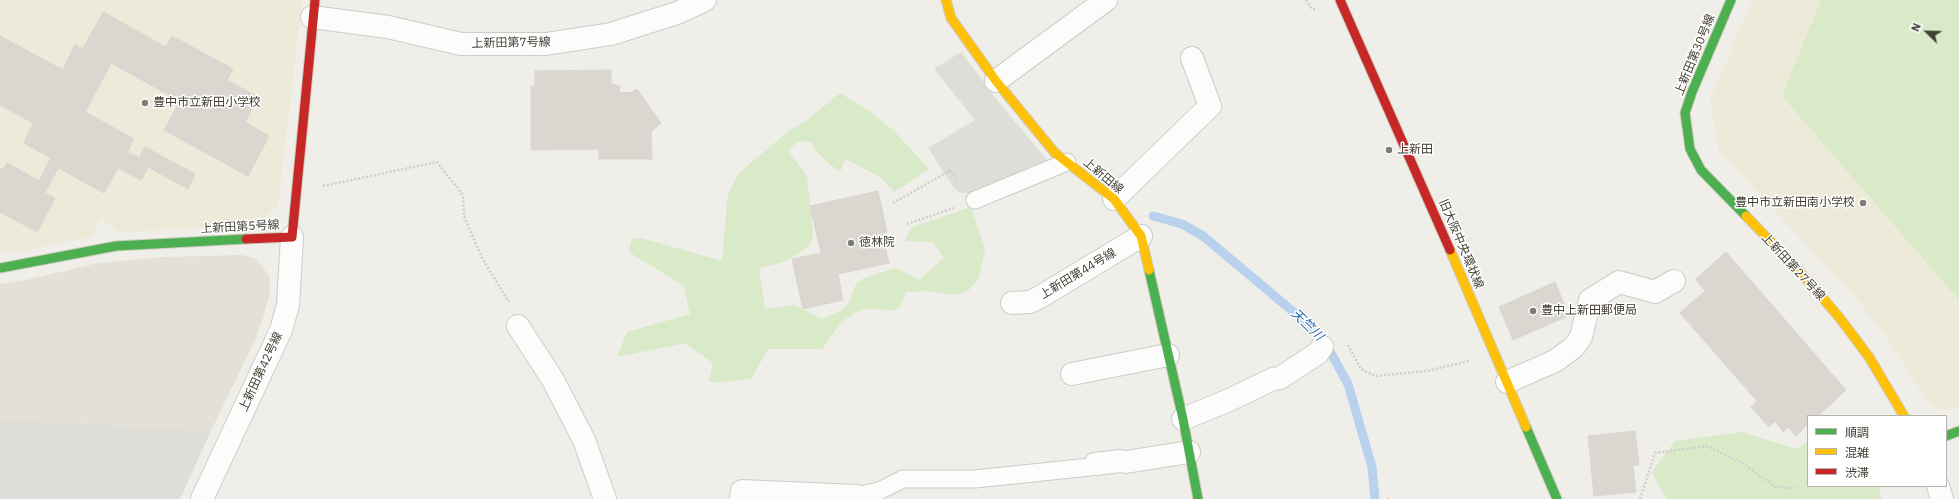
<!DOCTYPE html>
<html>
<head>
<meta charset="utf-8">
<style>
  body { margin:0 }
  #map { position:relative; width:1959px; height:499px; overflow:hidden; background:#efeee8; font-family:"IBM Plex Sans","Noto Sans JP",sans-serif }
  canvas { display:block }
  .legend { position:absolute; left:1807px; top:415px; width:140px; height:72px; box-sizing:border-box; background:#fff; border:1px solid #b5b3ae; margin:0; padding:5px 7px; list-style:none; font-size:12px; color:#454035 }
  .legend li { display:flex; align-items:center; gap:8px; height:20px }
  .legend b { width:20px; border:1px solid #b5b3ae }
  .north { position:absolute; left:1907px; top:12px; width:40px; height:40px; -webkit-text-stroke:3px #fff; paint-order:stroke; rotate:293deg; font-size:11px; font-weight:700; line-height:16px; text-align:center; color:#454035 }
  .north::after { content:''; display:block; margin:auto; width:14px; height:18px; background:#454035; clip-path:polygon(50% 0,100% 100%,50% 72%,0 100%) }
</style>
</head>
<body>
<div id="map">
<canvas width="1959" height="499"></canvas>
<ul class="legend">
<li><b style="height:5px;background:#4caf50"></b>順調</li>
<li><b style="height:5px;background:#ffc107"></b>混雑</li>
<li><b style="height:5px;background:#c62828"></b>渋滞</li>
</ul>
<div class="north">N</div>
</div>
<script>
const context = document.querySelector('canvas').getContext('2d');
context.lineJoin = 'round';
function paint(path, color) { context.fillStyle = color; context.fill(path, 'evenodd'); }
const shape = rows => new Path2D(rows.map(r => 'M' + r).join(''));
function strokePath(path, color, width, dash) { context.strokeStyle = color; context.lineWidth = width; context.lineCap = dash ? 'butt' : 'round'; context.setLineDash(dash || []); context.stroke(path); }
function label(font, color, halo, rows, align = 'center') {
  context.font = font + ' "IBM Plex Sans","Noto Sans JP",sans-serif'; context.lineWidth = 3; context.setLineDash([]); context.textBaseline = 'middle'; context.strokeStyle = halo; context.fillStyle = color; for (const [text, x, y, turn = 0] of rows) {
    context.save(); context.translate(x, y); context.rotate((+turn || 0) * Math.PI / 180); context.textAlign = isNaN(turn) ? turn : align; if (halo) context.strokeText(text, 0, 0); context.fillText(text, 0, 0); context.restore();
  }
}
paint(shape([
  [242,255,254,258,259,262,269,276,270,291,263,318,255,340,211,431,0,419,0,284,26,280,98,263,164,257]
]), '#e3e1d5');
paint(shape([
  [0,0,302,0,278,206,260,222,215,228,118,232,101,219,91,237,19,252,0,253],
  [1752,0,1959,0,1959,407,1942,411,1926,400,1890,343,1857,299,1719,151,1710,101]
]), '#edeada');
paint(shape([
  [1821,0,1959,0,1959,300,1782,96],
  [840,93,869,111,894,131,929,169,894,192,880,177,845,159,840,172,827,162,812,146,811,142,798,141,788,151,807,176,813,231,812,241,807,248,784,262,759,268,765,309,795,305,821,319,839,312,849,303,856,284,864,278,896,268,919,280,944,258,932,242,904,241,912,227,971,207,985,250,979,277,968,291,956,295,927,291,906,292,900,307,895,310,865,309,854,313,841,323,822,349,768,349,751,379,712,383,709,381,713,363,685,343,617,357,627,332,690,314,684,286,632,254,629,249,632,239,641,238,722,261,727,201,730,189,740,172,789,131,806,121],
  [1742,432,1796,449,1808,442,1808,486,1878,486,1882,499,1666,499,1652,472,1675,441]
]), '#d8eac8');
paint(shape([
  [961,52,1001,105,1053,167,970,194,959,192,954,188,928,148,975,120,934,69],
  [0,419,35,421,211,431,180,499,0,499]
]), '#deddd8');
strokePath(shape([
  [1153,216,1182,224,1203,236,1321,335,1348,384,1372,467,1375,499]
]), '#b8d1ed', 9);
const building = shape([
  [103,12,166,47,172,36,233,69,227,80,258,97,245,122,269,136,248,176,164,130,180,101,111,63,85,112,134,139,127,152,139,158,145,147,195,174,188,189,148,167,141,180,118,168,104,193,58,168,45,193,55,198,37,232,0,212,0,168,3,170,7,163,39,181,51,158,24,143,33,123,0,105,0,36,63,70,75,44,83,49,103,12],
  [611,70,611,84,620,86,619,92,630,93,637,89,661,123,651,132,652,159,599,159,599,149,531,150,531,86,535,87,535,71,611,70],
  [878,191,887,232,882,233,889,263,838,274,843,300,803,309,792,259,821,253,810,206,878,191],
  [1726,252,1846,390,1818,416,1808,416,1808,424,1796,436,1788,427,1783,432,1775,421,1769,427,1751,407,1757,401,1680,313,1705,291,1696,279,1726,252],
  [1555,282,1564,304,1561,305,1566,317,1513,340,1499,307,1555,282],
  [1635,431,1639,465,1633,465,1636,492,1594,496,1588,436,1635,431]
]);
paint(building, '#d9d7d0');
strokePath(building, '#d7d5ce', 1);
const lane = shape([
  [975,200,1067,162],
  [857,499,856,496,879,491,903,479,975,479,1090,467,1095,464]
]);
const street = shape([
  [312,17,388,27,461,44,546,44,611,34,677,13,705,0],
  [996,81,1106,0],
  [1114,199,1210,106,1192,58],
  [1012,303,1030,302,1040,297,1141,236],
  [518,326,553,380,584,440,605,499],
  [1072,374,1168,355],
  [1507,382,1555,361,1574,347,1581,337,1590,300,1619,282,1655,292,1674,281],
  [1183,419,1227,401,1273,379,1280,378,1318,353,1322,347],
  [1095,464,1120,461,1126,462,1189,452],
  [1938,486,1942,499],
  [202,499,281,330,288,305,292,237],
  [741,499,742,491,856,496]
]);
const fast = shape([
  [1731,0,1692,92,1685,113,1690,149,1701,170,1746,216],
  [0,268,116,246,246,239],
  [1149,270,1183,419,1198,499],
  [1526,427,1557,499],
  [1946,436,1959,431]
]);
const slow = shape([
  [946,0,951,18,996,81,1055,153,1114,199,1141,236,1149,270],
  [1746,216,1801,273,1839,317,1869,357,1904,416],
  [1450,250,1526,427]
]);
const jam = shape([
  [1340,0,1450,250],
  [246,239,292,237,315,0]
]);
strokePath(lane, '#cdccc6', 19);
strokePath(street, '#cdccc6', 24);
strokePath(fast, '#ceccbf', 11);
strokePath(slow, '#ceccbf', 11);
strokePath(jam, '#ceccbf', 11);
strokePath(shape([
  [1306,0,1312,9,1316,10],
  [323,186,437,162,463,195,464,216,482,258,509,302],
  [893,203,951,170,958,182],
  [907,224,954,208],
  [1348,345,1361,369,1375,376,1427,371,1469,361],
  [1388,499,1388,498],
  [1640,499,1655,453,1707,446,1742,463,1776,487,1796,488]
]), '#d0ceca', 2.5, [2, 2]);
strokePath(lane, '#fdfcfc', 17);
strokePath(street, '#fdfcfc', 22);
strokePath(fast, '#4caf50', 9);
strokePath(slow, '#ffc107', 9);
strokePath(jam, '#c62828', 9);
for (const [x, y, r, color] of [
  [145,103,4,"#807d74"],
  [1389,150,4,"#807d74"],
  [1863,203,4,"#807d74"],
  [851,243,4,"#807d74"],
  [1533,311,4,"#807d74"]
]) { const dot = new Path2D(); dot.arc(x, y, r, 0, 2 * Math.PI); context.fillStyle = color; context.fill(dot); strokePath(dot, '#fff', 1.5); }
label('12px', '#454035', '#fff', [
  ["上新田第7号線",511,43,-1],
  ["上新田第30号線",1695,55,-68],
  ["上新田線",1103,176,40],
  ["上新田第5号線",240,227,-3],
  ["旧大阪中央環状線",1461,244,67],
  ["上新田第27号線",1793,267,47],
  ["上新田第44号線",1078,274,-31],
  ["上新田第42号線",261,372,-65]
]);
label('12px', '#454035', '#fff', [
  ["豊中市立新田小学校",153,103],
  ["上新田",1397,150],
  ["豊中市立新田南小学校",1855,203,"right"],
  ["徳林院",859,243],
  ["豊中上新田郵便局",1541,311]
], 'left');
label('italic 13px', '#2f69af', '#fff', [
  ["天竺川",1307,325,44]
]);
</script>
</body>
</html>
